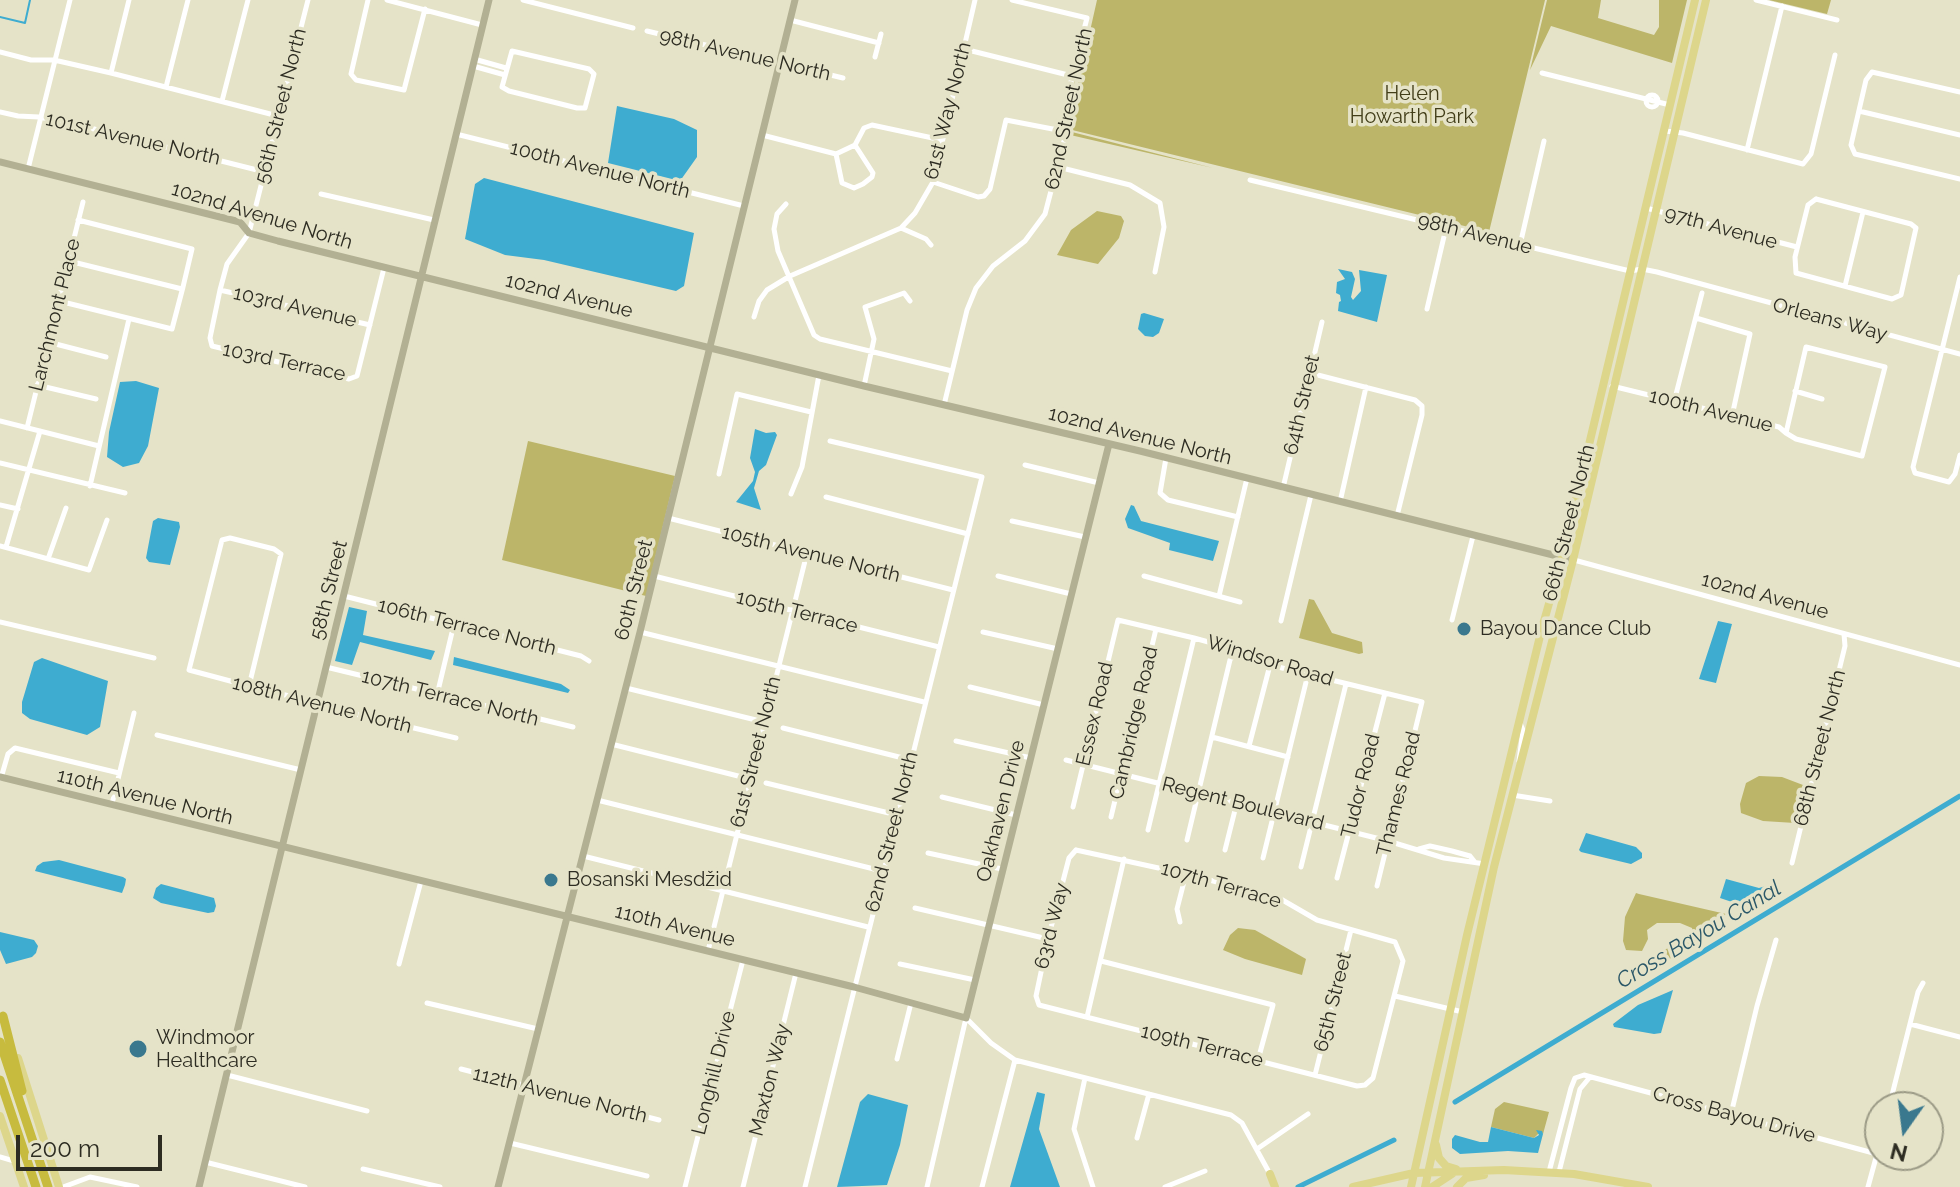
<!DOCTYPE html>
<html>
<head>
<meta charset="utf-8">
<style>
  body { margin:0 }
  #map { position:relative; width:1960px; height:1187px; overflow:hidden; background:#e5e3c8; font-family:Raleway,sans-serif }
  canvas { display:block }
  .north { position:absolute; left:1864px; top:1091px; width:80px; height:80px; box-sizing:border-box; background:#e5e3c8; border:2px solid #9b9a86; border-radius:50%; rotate:194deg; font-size:22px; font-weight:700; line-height:32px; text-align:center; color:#2d2c22 }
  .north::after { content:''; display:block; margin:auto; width:28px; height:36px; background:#3a788e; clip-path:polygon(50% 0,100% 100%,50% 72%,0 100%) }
  .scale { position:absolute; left:16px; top:1135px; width:146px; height:36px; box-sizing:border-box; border:4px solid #2d2c22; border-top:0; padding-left:10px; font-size:24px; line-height:28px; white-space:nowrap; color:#2d2c22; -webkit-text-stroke:6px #e5e3c8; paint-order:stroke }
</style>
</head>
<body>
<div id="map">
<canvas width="1960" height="1187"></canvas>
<div class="north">N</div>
<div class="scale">200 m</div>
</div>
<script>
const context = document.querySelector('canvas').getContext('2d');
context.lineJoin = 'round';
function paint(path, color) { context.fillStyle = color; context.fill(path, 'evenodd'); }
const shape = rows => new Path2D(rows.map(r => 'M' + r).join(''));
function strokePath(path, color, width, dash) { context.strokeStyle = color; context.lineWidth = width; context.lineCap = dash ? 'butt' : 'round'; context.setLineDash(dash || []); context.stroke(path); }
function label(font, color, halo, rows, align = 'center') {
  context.font = font + ' Raleway,sans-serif'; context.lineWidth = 7; context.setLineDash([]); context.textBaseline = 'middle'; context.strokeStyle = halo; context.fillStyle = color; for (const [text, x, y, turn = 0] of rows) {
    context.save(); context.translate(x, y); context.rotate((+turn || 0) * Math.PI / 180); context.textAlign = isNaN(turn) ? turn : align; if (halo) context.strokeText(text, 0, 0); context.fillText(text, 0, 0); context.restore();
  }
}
paint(shape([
  [1097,0,1545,0,1489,232,1068,129],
  [1547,0,1601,0,1598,18,1654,35,1659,27,1659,0,1687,0,1672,63,1551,26,1530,70],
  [1769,0,1831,0,1827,14],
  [1087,31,1074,84,1068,131,1213,168,1066,134,1075,77],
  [1097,211,1121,216,1124,221,1119,238,1098,264,1057,255,1071,230],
  [528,441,675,476,646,596,502,560],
  [1309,599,1314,600,1332,633,1362,642,1363,653,1359,654,1299,638],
  [1759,776,1782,777,1803,785,1808,789,1795,823,1763,821,1741,813,1740,804,1746,783],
  [1636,893,1639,894,1726,914,1677,956,1663,961,1656,959,1662,951,1683,941,1693,933,1692,928,1680,923,1657,923,1647,930,1648,939,1642,951,1626,950,1623,941,1625,917],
  [1238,928,1255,930,1306,959,1302,975,1245,959,1223,950,1230,935],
  [1504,1102,1549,1112,1543,1134,1541,1131,1534,1138,1491,1127,1495,1109]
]), '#bcb569');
paint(shape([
  [617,106,674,119,697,130,697,157,680,181,608,163],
  [484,178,694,233,684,286,676,291,544,260,505,255,465,239,475,184],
  [1338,269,1352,272,1355,279,1351,297,1353,300,1361,291,1359,270,1387,275,1377,322,1338,311,1339,302,1341,301,1340,295,1336,293,1337,282,1345,279],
  [1144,313,1164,319,1159,333,1153,337,1145,336,1138,329,1141,314],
  [136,381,159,388,148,446,139,463,123,467,107,457,109,432,120,382],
  [755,429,766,433,775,432,777,435,766,465,759,471,754,488,761,510,736,502,753,481,755,472,750,458],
  [1131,505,1134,506,1141,521,1219,541,1213,561,1169,550,1170,543,1128,528,1125,519],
  [158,518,179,522,180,527,170,565,149,562,146,558,153,521],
  [349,607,367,611,363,635,435,651,431,660,360,642,352,665,335,661],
  [1718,621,1732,624,1716,683,1699,679],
  [454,657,561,684,570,690,568,693,453,665],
  [42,658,108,681,100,727,87,735,30,719,22,713,22,702,34,662],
  [1586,833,1636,847,1642,853,1642,858,1631,864,1581,852,1579,850],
  [59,860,123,877,126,879,125,885,122,893,35,871,37,866,43,862],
  [1726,879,1759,888,1769,885,1769,893,1750,908,1720,898],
  [161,884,214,898,216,906,214,912,208,913,161,903,153,898,156,888],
  [0,932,34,940,38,946,36,953,32,957,6,964,0,950],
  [1673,990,1661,1033,1654,1034,1614,1027,1613,1024,1638,1005],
  [1037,1092,1045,1094,1039,1129,1060,1187,1010,1187],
  [868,1094,908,1105,900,1145,887,1185,837,1187,860,1102],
  [1491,1127,1534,1138,1539,1135,1536,1130,1542,1131,1543,1134,1538,1153,1508,1151,1460,1154,1452,1148,1452,1139,1455,1135,1480,1142,1488,1142]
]), '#3eacd0');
strokePath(shape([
  [0,17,25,23,30,0]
]), '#3eacd0', 2);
strokePath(shape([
  [1455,1102,1960,796],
  [1298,1187,1394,1140]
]), '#3eacd0', 5);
strokePath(shape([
  [308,0,249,233,227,264,220,290,210,338,212,346,349,379,357,376,384,268],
  [368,0,351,74,356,80,404,90,425,9],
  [387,0,482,25],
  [523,0,633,28],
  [1756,0,1837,20],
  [790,20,879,43],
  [647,31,843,78],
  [964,49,1072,76],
  [512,51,589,69,594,74,585,108,577,108,509,91,502,87,512,51],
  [0,52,31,60,54,60,111,73,278,116],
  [875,57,881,34],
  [474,59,506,68],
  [473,66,505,75],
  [111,73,129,0],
  [1542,73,1670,105],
  [166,87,188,0],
  [1960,92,1872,72,1866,80,1851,145,1855,154,1960,179],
  '1646 101a6 6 0 1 1 12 0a6 6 0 1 1-12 0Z',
  [222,101,248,0],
  [1859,111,1960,135],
  [0,112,18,116,39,117,90,128,265,172],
  [1665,131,1683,133,1803,164,1811,154,1835,55],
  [456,134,744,206],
  [762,135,836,154,855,145,864,128,872,125,942,140],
  [1747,150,1782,6],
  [836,154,842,183,854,188,863,184,872,177,873,173,855,145],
  [1058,167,1130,185,1160,203,1164,227,1155,272],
  [28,169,70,0],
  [1250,180,1630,271,1642,269,1657,272,1960,354],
  [933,182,978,197,984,196,990,189,1006,120,1063,131],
  [321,194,434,220],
  [1816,199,1911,224,1916,228,1901,295,1892,299,1796,273,1795,257,1808,205,1816,199],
  [786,204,777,214,774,229,778,251,814,335,820,339,952,371],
  [1646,208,1797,247],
  [901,228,926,239,931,245],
  [1520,245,1544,141],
  [69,261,182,289],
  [1960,277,1913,467,1915,473,1949,482,1955,474,1960,455],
  [1845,286,1863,212],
  [220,290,370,325],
  [59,301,172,329,183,287,192,249,78,220],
  [1427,309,1446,228],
  [754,317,759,301,767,290,790,276,901,228,915,213,933,182,975,0],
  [1696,318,1750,334,1732,416],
  [48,342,106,357],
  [1310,373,1415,400,1422,406,1422,415,1397,516],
  [37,385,96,399],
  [864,386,874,339,865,307,904,293,910,301],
  [1612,386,1779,427,1786,433,1796,439,1862,456,1885,367,1806,347,1786,433],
  [1795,391,1822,399],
  [1674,402,1702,293],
  [944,405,967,310,976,288,993,266,1025,241,1045,214,1064,141,1063,131,1072,76,1087,18,1012,0],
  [0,421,99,446],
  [27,428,83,202],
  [1166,458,1160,493,1168,500,1238,517],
  [0,463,125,493],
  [1025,465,1099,483],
  [719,474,737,394,811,412],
  [90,486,129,319],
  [1283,488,1322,322],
  [791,494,802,467,819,375],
  [826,497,968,534],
  [1340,502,1366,387],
  [0,505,18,509],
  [668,518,953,590],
  [1012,521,1085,537],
  [0,546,89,570,107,520],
  [6,547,40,431],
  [48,559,66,508],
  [1574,560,1960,665],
  [654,576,939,647],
  [998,576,1071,594],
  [1144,576,1240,602],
  [344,596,581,656,589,661],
  [1219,596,1247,478],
  [1452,620,1473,536],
  [1281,621,1311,495],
  [0,622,154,658],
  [640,632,924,702],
  [983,632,1058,649],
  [326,667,573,727],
  [249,686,281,554,274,549,230,538,222,540,189,670,249,686,309,701,317,705,456,738],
  [970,687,1044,705],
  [626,688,764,722],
  [437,695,454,624],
  [783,728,911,760],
  [157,735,301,770],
  [1212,737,1288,757],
  [956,741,1031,758],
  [611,744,750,779],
  [1249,746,1270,665],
  [1066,760,1388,841,1444,858,1485,864],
  [1519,761,1523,730,1519,721],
  [1,778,8,754,15,748,119,773],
  [766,783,897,815],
  [1512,795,1550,801],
  [942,797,1016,815],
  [597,800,882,871],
  [112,804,134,713],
  [1073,807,1118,620,1194,638,1230,648,1234,653,1270,665,1422,702,1377,886],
  [1111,817,1156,629],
  [1148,830,1194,638],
  [1187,840,1230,660,1234,653],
  [1419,849,1430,846,1452,851,1470,856,1474,861],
  [1076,850,1186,874,1279,898,1317,920,1395,942,1403,961,1373,1078,1365,1085,1357,1086,1039,1005,1036,996,1048,939,1069,858,1076,850],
  [1225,850,1237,802],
  [928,853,1002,869],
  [583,856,868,927],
  [1263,858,1308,674],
  [1792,863,1845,646,1844,634],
  [1301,867,1346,684],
  [1337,878,1385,693],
  [915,908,1048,939],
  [1180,922,1177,909,1186,874],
  [708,951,807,553],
  [1101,961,1273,1005,1258,1060],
  [399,964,421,881],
  [900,964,975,980],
  [1395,996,1463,1012],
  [427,1003,538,1029],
  [1087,1017,1124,859],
  [966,1018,991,1043,1015,1060,1231,1115,1242,1123,1270,1174],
  [1910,1024,1960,1037],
  [897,1059,911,1003],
  [461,1069,659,1120],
  [227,1075,367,1111],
  [1315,1075,1351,930],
  [1085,1078,1074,1129,1093,1187],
  [1889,1107,1918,992,1923,983],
  [1731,1114,1757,1006,1776,940],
  [1137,1138,1149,1094],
  [510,1143,647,1176],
  [1257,1149,1308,1114],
  [0,1157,14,1161],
  [205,1162,305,1187],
  [363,1169,440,1187],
  [1549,1172,1571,1088,1575,1078,1584,1075,1877,1154],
  [1559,1172,1580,1089,1590,1077],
  [63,1187,90,1177,137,1187],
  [685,1187,743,960],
  [743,1187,796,973],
  [805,1187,982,477,830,441],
  [927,1187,966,1018],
  [982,1187,1015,1060],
  [1165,1187,1205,1171],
  [1868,1187,1880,1143]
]), '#fff', 5);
strokePath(shape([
  [0,162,240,222,249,233,278,241,864,386,1140,451,1573,560],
  [0,777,854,987,966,1018,1109,444],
  [199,1187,489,0],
  [498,1187,640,632,795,0]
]), '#b2b093', 7);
strokePath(shape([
  [18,1058,59,1187],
  [0,1116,24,1187],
  [1436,1145,1439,1158,1446,1166,1456,1169],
  [1270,1174,1275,1187],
  [1353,1187,1414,1173,1504,1170,1574,1174,1648,1187],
  [1411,1187,1467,935,1542,628,1562,558,1695,0],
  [1425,1187,1494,867,1573,560,1706,0],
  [1432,1187,1452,1174],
  [1457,1187,1466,1178,1484,1175]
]), '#ddd68b', 8);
strokePath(shape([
  [3,1016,22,1091],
  [0,1042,48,1187],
  [0,1080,36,1187]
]), '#c7bb3e', 9);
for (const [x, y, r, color] of [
  [1464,629,8,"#3a788e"],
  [551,880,8,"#3a788e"],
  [138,1049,10,"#3a788e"]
]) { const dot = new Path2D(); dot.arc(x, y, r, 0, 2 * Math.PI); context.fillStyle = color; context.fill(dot); strokePath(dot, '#e5e3c8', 3); }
label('20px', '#2d2c22', '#e5e3c8', [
  ["98th Avenue North",745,55,13],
  ["56th Street North",281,106,-76],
  ["62nd Street North",1069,109,-78],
  ["61st Way North",948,111,-76],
  ["101st Avenue North",133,139,13],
  ["100th Avenue North",600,170,14],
  ["102nd Avenue North",262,216,17],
  ["97th Avenue",1721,228,15],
  ["98th Avenue",1475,234,14],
  ["102nd Avenue",569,296,14],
  ["103rd Avenue",295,307,13],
  ["Larchmont Place",55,315,-76],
  ["Orleans Way",1830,320,15],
  ["103rd Terrace",284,362,12],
  ["64th Street",1302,405,-77],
  ["100th Avenue",1711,411,14],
  ["102nd Avenue North",1140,436,14],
  ["66th Street North",1569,523,-76],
  ["105th Avenue North",811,554,14],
  ["58th Street",329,590,-76],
  ["60th Street",634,590,-76],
  ["102nd Avenue",1765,596,15],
  ["105th Terrace",797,612,14],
  ["106th Terrace North",467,627,14],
  ["Windsor Road",1270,661,17],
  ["107th Terrace North",450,698,14],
  ["108th Avenue North",322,705,14],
  ["Essex Road",1095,714,-77],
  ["Cambridge Road",1134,723,-77],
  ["68th Street North",1820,748,-76],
  ["61st Street North",756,752,-76],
  ["Tudor Road",1361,786,-76],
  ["Thames Road",1399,794,-76],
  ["110th Avenue North",145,797,14],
  ["Regent Boulevard",1243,804,14],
  ["Oakhaven Drive",1001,811,-76],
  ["62nd Street North",892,832,-76],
  ["107th Terrace",1221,885,16],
  ["110th Avenue",675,926,14],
  ["63rd Way",1052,926,-76],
  ["65th Street",1333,1002,-76],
  ["109th Terrace",1202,1046,14],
  ["Longhill Drive",714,1073,-76],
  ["Maxton Way",770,1080,-76],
  ["112th Avenue North",560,1095,14],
  ["Cross Bayou Drive",1734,1115,15]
]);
label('20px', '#423e19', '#e5e3c8', [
  ["Helen",1412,94],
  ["Howarth Park",1412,117]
]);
label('20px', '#2d2c22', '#e5e3c8', [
  ["Bayou Dance Club",1480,629],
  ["Bosanski Mesdžid",567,880],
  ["Windmoor",156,1038],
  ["Healthcare",156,1061]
], 'left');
label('italic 22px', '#2a5768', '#e5e3c8', [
  ["Cross Bayou Canal",1699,935,-31]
]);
</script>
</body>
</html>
